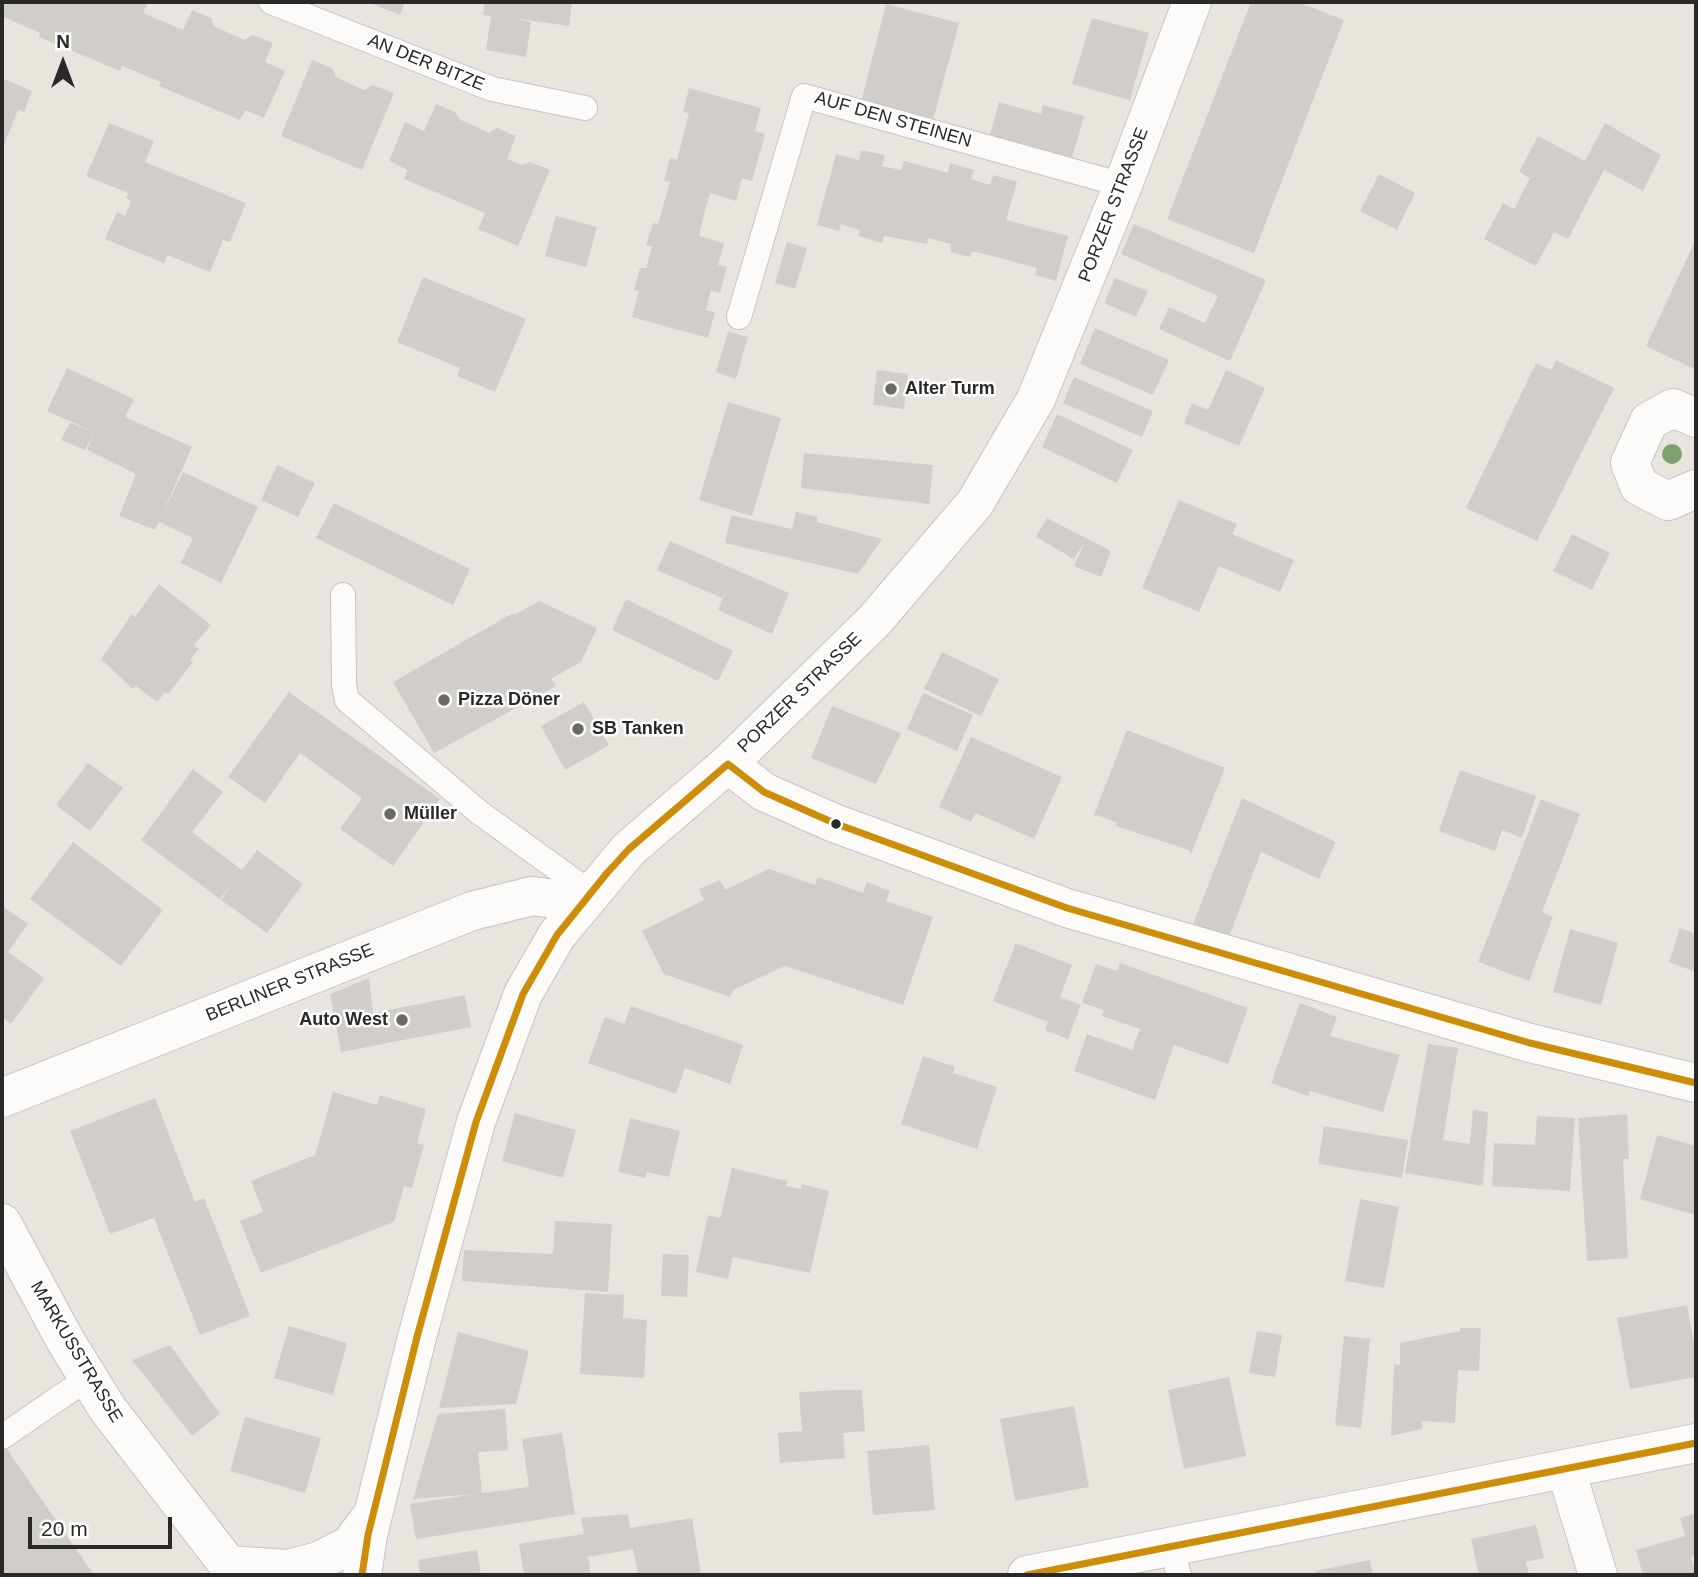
<!DOCTYPE html>
<html>
<head>
<meta charset="utf-8">
<style>
  body { margin:0 }
  #map { position:relative; width:1698px; height:1577px; overflow:hidden; background:#e9e4de; font-family:Arial,sans-serif }
  canvas { display:block }
  .frame { position:absolute; inset:0; border:4px solid #292929; pointer-events:none }
  .north { position:absolute; left:28px; top:28px; width:70px; height:70px; -webkit-text-stroke:5px #fff; paint-order:stroke; rotate:0deg; font-size:19px; font-weight:700; line-height:28px; text-align:center; color:#292929 }
  .north::after { content:''; display:block; margin:auto; width:24px; height:32px; background:#292929; clip-path:polygon(50% 0,100% 100%,50% 72%,0 100%) }
  .scale { position:absolute; left:28px; top:1517px; width:144px; height:32px; box-sizing:border-box; border:4px solid #292929; border-top:0; padding-left:9px; font-size:21px; line-height:24px; white-space:nowrap; color:#292929; -webkit-text-stroke:5px #fff; paint-order:stroke }
</style>
</head>
<body>
<div id="map">
<canvas width="1698" height="1577"></canvas>
<div class="frame"></div>
<div class="north">N</div>
<div class="scale">20 m</div>
</div>
<script>
const context = document.querySelector('canvas').getContext('2d');
context.lineJoin = 'round';
function paint(path, color) { context.fillStyle = color; context.fill(path, 'evenodd'); }
const shape = rows => new Path2D(rows.map(r => 'M' + r).join(''));
function strokePath(path, color, width, dash) { context.strokeStyle = color; context.lineWidth = width; context.lineCap = dash ? 'butt' : 'round'; context.setLineDash(dash || []); context.stroke(path); }
function label(font, color, halo, rows, align = 'center') {
  context.font = font + ' Arial,sans-serif'; context.lineWidth = 5; context.setLineDash([]); context.textBaseline = 'middle'; context.strokeStyle = halo; context.fillStyle = color; for (const [text, x, y, turn = 0] of rows) {
    context.save(); context.translate(x, y); context.rotate((+turn || 0) * Math.PI / 180); context.textAlign = isNaN(turn) ? turn : align; if (halo) context.strokeText(text, 0, 0); context.fillText(text, 0, 0); context.restore();
  }
}
paint(shape([
  [2,2,148,2,143,13,183,30,192,10,211,18,214,26,244,40,253,35,273,43,265,62,285,71,264,118,245,110,240,120,159,86,161,82,122,66,120,71,39,37,40,33,2,16],
  [368,2,405,2,400,15],
  [485,2,572,2,569,26,512,18,531,22,526,57,486,50,491,16,483,15],
  [1251,2,1297,2,1344,20,1254,253,1167,219],
  [886,4,959,23,933,120,861,102],
  [1092,18,1149,33,1130,100,1072,84],
  [312,60,332,68,336,77,364,90,373,85,394,93,362,170,281,136],
  [2,78,32,91,24,112,18,110,2,150],
  [689,88,761,108,755,131,765,134,752,181,742,178,736,201,710,193,704,215,699,236,724,243,718,265,727,267,720,293,711,290,706,310,715,312,708,338,632,317,639,291,634,290,640,268,646,268,652,247,646,245,653,223,658,224,670,182,664,181,670,158,677,160,689,113,683,112],
  [999,102,1041,114,1043,105,1084,116,1072,158,990,135],
  [436,104,455,112,459,119,489,133,497,128,516,136,507,159,522,165,530,162,550,170,518,246,478,229,485,213,404,179,408,170,389,161,405,122,424,131],
  [109,123,154,141,145,162,246,203,230,242,223,240,210,272,167,255,164,263,105,239,117,212,125,216,131,201,126,198,128,193,86,176],
  [1605,123,1661,155,1643,191,1604,170,1568,239,1554,232,1536,266,1484,239,1503,203,1514,209,1530,178,1519,172,1538,136,1585,161],
  [861,150,885,155,882,166,901,170,904,161,948,173,950,163,974,170,971,179,990,185,993,175,1017,182,1006,220,1068,236,1056,281,1035,275,1037,268,996,257,972,251,970,257,950,252,951,244,928,238,927,244,884,236,882,243,858,236,860,230,841,224,839,231,817,225,836,154,859,160],
  [1379,174,1415,193,1397,230,1360,211],
  [556,216,597,227,586,267,545,256],
  [1134,224,1266,280,1230,361,1159,329,1169,307,1205,323,1218,296,1121,254],
  [1696,239,1696,370,1646,346],
  [787,242,807,248,795,289,775,283],
  [423,277,526,319,495,392,457,376,460,368,397,342],
  [1115,278,1148,291,1136,317,1104,303],
  [1095,328,1169,360,1153,395,1080,364],
  [728,332,748,337,736,379,716,372],
  [1556,360,1614,388,1537,541,1466,508,1536,363,1551,370],
  [67,368,134,399,125,417,192,447,160,519,183,472,258,507,221,583,181,563,193,538,159,522,155,530,119,516,136,474,87,450,94,432,85,450,61,440,70,423,90,430,47,411],
  [877,370,908,374,904,409,873,405],
  [1226,370,1265,388,1239,446,1184,423,1192,403,1208,410],
  [1074,377,1153,411,1142,437,1063,403],
  [728,402,781,418,752,516,699,500],
  [1057,414,1133,450,1117,483,1042,447],
  [804,453,933,465,929,504,801,488],
  [277,465,315,483,298,517,261,500],
  [1179,500,1237,524,1232,534,1294,560,1280,592,1219,566,1199,612,1142,588],
  [334,503,470,569,453,605,316,538],
  [796,512,818,517,817,522,882,539,858,574,725,543,731,515,792,529],
  [1047,518,1111,551,1101,577,1074,566,1086,540,1074,559,1036,537],
  [1572,534,1610,553,1592,590,1553,571],
  [670,541,789,593,772,634,718,610,726,591,722,598,657,570],
  [159,584,211,625,194,645,199,649,190,660,193,662,168,694,165,692,157,702,136,686,133,689,101,659,132,614,135,617],
  [626,599,733,651,718,681,612,630],
  [539,601,597,628,581,662,551,679,556,686,434,753,393,682,513,613,514,615],
  [942,652,999,679,981,716,924,689],
  [289,692,440,799,393,866,340,829,362,798,300,753,265,803,228,777],
  [923,693,973,715,957,751,907,729],
  [584,702,609,745,565,770,541,726],
  [832,706,901,733,876,784,811,758],
  [1127,730,1225,768,1191,854,1189,850,1116,826,1117,823,1097,815,1093,817],
  [971,737,1062,777,1034,839,976,813,971,822,939,807],
  [88,763,123,788,90,831,56,805],
  [193,769,223,792,192,832,242,870,257,850,303,884,267,933,221,900,232,883,220,899,141,840],
  [1460,770,1536,796,1522,838,1502,830,1495,851,1439,831],
  [1242,798,1336,842,1319,879,1261,852,1229,937,1193,924],
  [1541,799,1580,814,1542,912,1553,917,1529,981,1478,962],
  [73,842,163,910,121,966,30,899],
  [769,869,815,885,818,877,863,893,867,882,890,891,886,901,933,917,903,1005,785,966,733,990,730,997,664,974,642,931,704,900,699,889,720,880,725,890],
  [2,906,28,924,8,952,44,978,11,1024,2,1017],
  [1680,928,1696,934,1696,972,1669,962],
  [1570,929,1618,943,1601,1005,1553,992],
  [1016,943,1072,965,1060,997,1081,1005,1068,1039,1045,1030,1048,1022,993,1001],
  [1120,963,1248,1008,1228,1064,1174,1045,1155,1100,1074,1071,1087,1034,1132,1050,1140,1029,1102,1016,1104,1010,1082,1003,1096,964,1117,971],
  [369,978,373,1013,465,995,471,1027,341,1052,330,994],
  [1300,1003,1337,1017,1330,1036,1400,1055,1383,1112,1310,1091,1308,1096,1271,1083],
  [631,1006,743,1045,730,1084,685,1068,676,1094,588,1063,605,1017,624,1024],
  [1428,1044,1458,1048,1443,1140,1470,1144,1473,1110,1488,1112,1483,1186,1405,1173],
  [923,1056,955,1067,953,1073,997,1087,977,1149,901,1124],
  [333,1092,377,1105,380,1095,426,1109,417,1143,424,1145,412,1188,404,1186,394,1222,261,1273,240,1221,263,1212,251,1181,315,1155],
  [155,1098,195,1202,204,1198,250,1316,200,1335,154,1218,110,1234,70,1131],
  [515,1113,576,1130,563,1178,502,1161],
  [1627,1114,1629,1159,1623,1159,1628,1258,1587,1261,1578,1118],
  [1537,1116,1575,1118,1570,1191,1492,1186,1494,1143,1535,1145],
  [630,1118,680,1131,669,1177,647,1172,645,1178,618,1172],
  [1324,1126,1408,1140,1402,1178,1318,1164],
  [1657,1135,1696,1146,1696,1215,1640,1199],
  [732,1168,787,1181,786,1186,801,1189,802,1184,829,1191,810,1273,733,1257,728,1279,696,1272,708,1215,720,1218],
  [1360,1199,1399,1207,1384,1288,1345,1281],
  [555,1221,612,1224,608,1292,462,1281,464,1250,553,1254],
  [663,1254,689,1255,687,1297,661,1296],
  [585,1293,624,1295,623,1318,647,1320,644,1378,580,1374],
  [1687,1305,1696,1354,1696,1377,1630,1389,1617,1318],
  [289,1326,347,1343,333,1395,274,1378],
  [1460,1328,1481,1328,1479,1371,1458,1370,1455,1423,1422,1421,1422,1429,1391,1436,1394,1364,1400,1365,1400,1343,1460,1331],
  [1257,1331,1282,1335,1275,1377,1249,1373],
  [458,1332,529,1351,516,1404,439,1408],
  [1344,1336,1370,1339,1361,1428,1335,1425],
  [170,1345,220,1414,192,1436,132,1360],
  [1229,1377,1246,1456,1184,1469,1168,1390],
  [840,1390,862,1390,865,1431,843,1433,845,1458,780,1463,778,1433,802,1431,799,1392],
  [1074,1406,1089,1487,1015,1501,1000,1419],
  [505,1409,508,1450,478,1452,482,1493,529,1487,522,1439,562,1433,575,1514,416,1539,410,1504,475,1494,413,1499,438,1414],
  [245,1417,321,1438,305,1493,230,1471],
  [929,1445,935,1510,873,1515,867,1451],
  [6,1448,94,1575,2,1575,2,1451],
  [1696,1513,1696,1556,1691,1557,1696,1575,1643,1575,1636,1550,1685,1536,1680,1518],
  [628,1514,630,1528,692,1518,701,1575,638,1575,633,1549,588,1557,591,1575,524,1575,519,1544,584,1534,581,1518],
  [1536,1525,1544,1558,1526,1562,1529,1575,1479,1575,1471,1539],
  [477,1550,481,1575,420,1575,418,1560],
  [1370,1560,1373,1575,1316,1575,1315,1571]
]), '#d1ceca');
const service = shape([
  [271,2,492,89,585,108],
  [739,317,804,96,1123,185],
  [343,595,344,685,347,700,480,813,591,893],
  [2,1437,88,1378],
  [1171,1547,1179,1575]
]);
const minor = shape([
  [1696,418,1673,408,1649,421,1630,463,1639,486,1668,501,1696,489],
  [2,1223,65,1340,107,1408,236,1575],
  [1566,1470,1598,1575],
  [1027,1575,1696,1443]
]);
const tertiary = shape([
  [728,764,764,792,834,823,1067,908,1530,1043,1696,1083],
  [2,1098,472,911,532,896,583,903]
]);
const secondary = shape([
  [228,1565,288,1569,319,1561,350,1545,373,1514],
  [362,1575,368,1535,417,1337,476,1122,523,994,557,935,629,849,728,764,874,621,975,503,1036,399,1123,185,1192,2]
]);
strokePath(service, '#c5c4c4', 26);
strokePath(minor, '#c5c4c4', 40);
strokePath(tertiary, '#c5c4c4', 40);
strokePath(secondary, '#c5c4c4', 40);
strokePath(service, '#fcfbfa', 24);
strokePath(minor, '#fcfbfa', 38);
strokePath(tertiary, '#fcfbfa', 38);
strokePath(secondary, '#fcfbfa', 38);
strokePath(shape([
  [362,1575,368,1535,417,1337,476,1122,523,994,557,935,607,873,629,849,728,764,764,792,834,823,1067,908,1530,1043,1696,1083],
  [1027,1575,1696,1443]
]), '#ce8d08', 7);
context.fillStyle = '#7fa16f';
for (const [x, y] of [
  [1672,454]
]) { context.beginPath(); context.arc(x, y, 10, 0, 2 * Math.PI); context.fill(); }
for (const [x, y, r, color] of [
  [891,389,7,"#6c6a68"],
  [444,700,7,"#6c6a68"],
  [578,729,7,"#6c6a68"],
  [390,814,7,"#6c6a68"],
  [836,824,6,"#292929"],
  [402,1020,7,"#6c6a68"]
]) { const dot = new Path2D(); dot.arc(x, y, r, 0, 2 * Math.PI); context.fillStyle = color; context.fill(dot); strokePath(dot, '#fff', 2.5); }
label('18px', '#292929', '#fff', [
  ["AN DER BITZE",426,63,22],
  ["AUF DEN STEINEN",893,120,16],
  ["PORZER STRASSE",1114,205,-69],
  ["PORZER STRASSE",800,693,-44],
  ["BERLINER STRASSE",290,983,-22],
  ["MARKUSSTRASSE",76,1352,59]
]);
label('bold 18px', '#292929', '#fff', [
  ["Alter Turm",905,389],
  ["Pizza Döner",458,700],
  ["SB Tanken",592,729],
  ["Müller",404,814],
  ["Auto West",388,1020,"right"]
], 'left');
</script>
</body>
</html>
